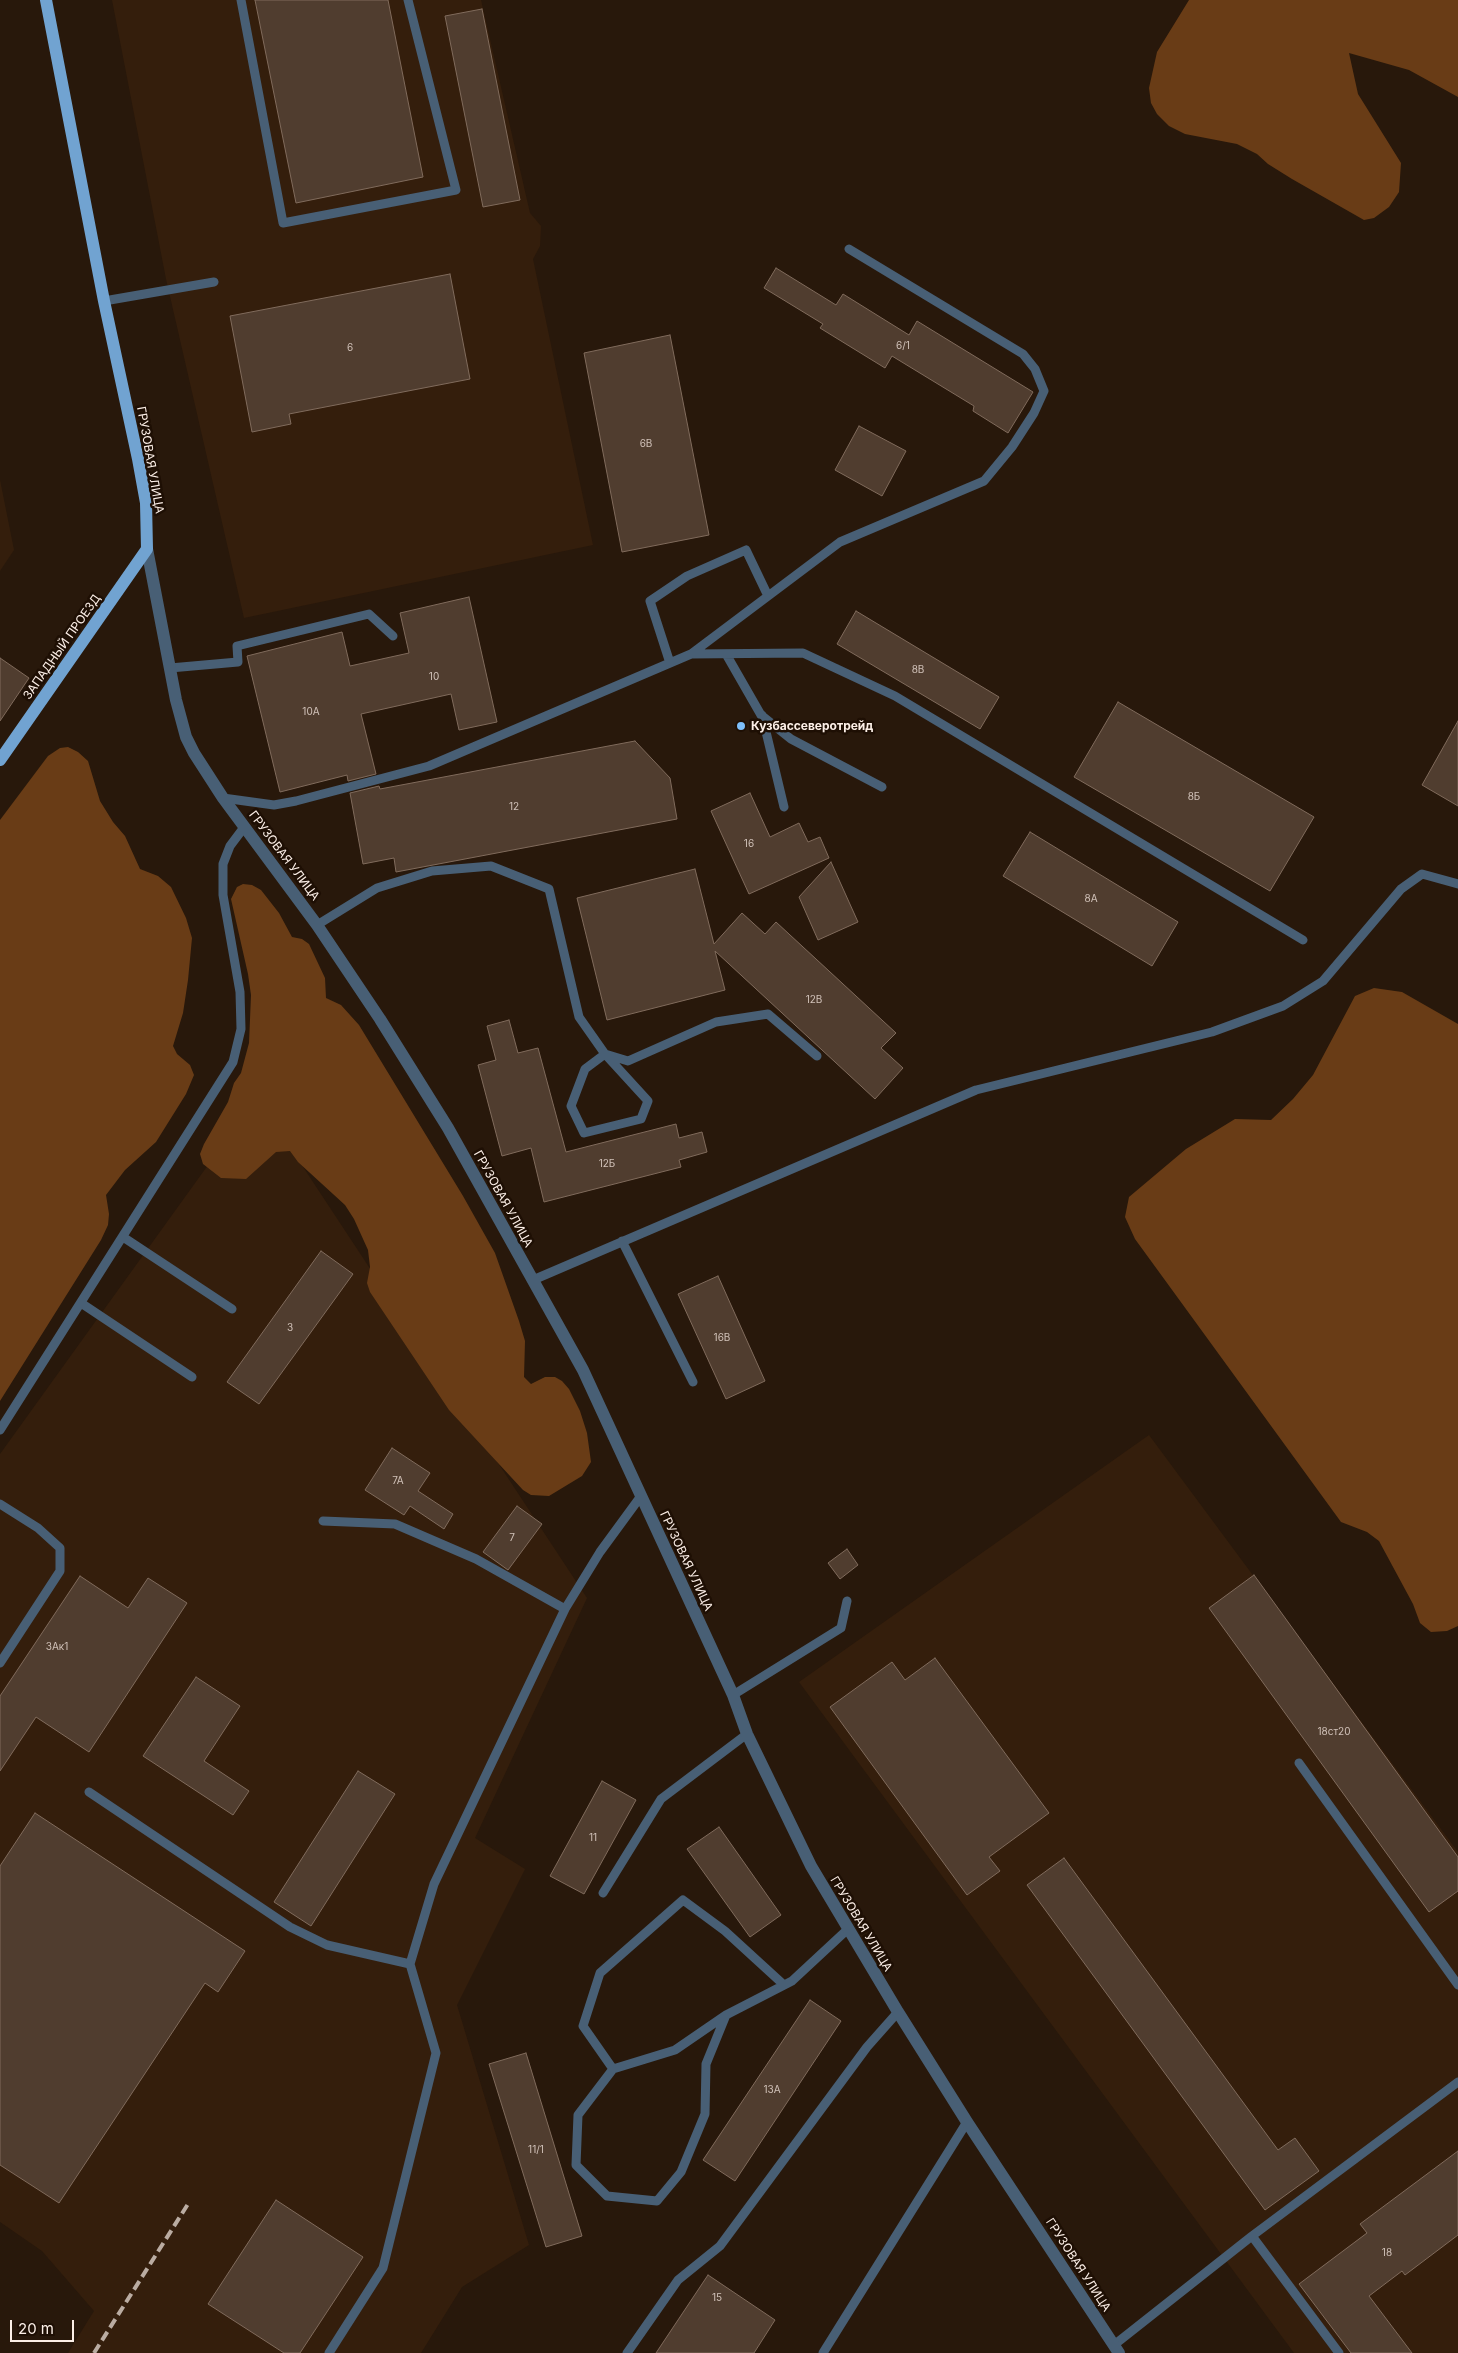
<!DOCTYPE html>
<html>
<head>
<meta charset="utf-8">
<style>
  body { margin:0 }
  #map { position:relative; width:1458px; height:2353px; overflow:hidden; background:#28180b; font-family:Inter,sans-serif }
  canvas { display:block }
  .scale { position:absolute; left:10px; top:2320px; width:64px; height:22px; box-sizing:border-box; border:2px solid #fcefe7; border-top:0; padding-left:6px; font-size:15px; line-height:18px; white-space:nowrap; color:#fcefe7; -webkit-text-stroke:4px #1e0f04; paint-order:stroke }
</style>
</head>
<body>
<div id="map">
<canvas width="1458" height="2353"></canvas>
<div class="scale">20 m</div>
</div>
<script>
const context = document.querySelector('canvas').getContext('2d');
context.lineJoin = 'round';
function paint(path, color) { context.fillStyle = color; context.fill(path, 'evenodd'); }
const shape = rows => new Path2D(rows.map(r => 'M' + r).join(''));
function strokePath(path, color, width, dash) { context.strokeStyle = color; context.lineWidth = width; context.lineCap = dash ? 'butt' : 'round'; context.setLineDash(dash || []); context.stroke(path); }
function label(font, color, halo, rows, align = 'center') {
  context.font = font + ' Inter,sans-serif'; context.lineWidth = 5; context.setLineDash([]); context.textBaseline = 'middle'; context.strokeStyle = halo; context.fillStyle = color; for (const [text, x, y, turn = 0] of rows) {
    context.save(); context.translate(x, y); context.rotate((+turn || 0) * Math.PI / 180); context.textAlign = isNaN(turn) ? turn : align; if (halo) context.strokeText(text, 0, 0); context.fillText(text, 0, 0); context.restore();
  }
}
paint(shape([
  [112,0,481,0,530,213,541,226,540,246,533,259,593,545,244,618,166,279],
  [0,480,14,550,0,571],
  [257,1097,587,1598,475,1838,525,1869,457,2005,529,2245,462,2287,421,2353,68,2353,94,2311,42,2251,0,2222,0,1454],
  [1149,1435,1458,1852,1458,2353,1294,2353,799,1682]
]), '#341e0c');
paint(shape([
  [1189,0,1458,0,1458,97,1409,70,1349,53,1358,94,1401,163,1399,192,1389,207,1374,218,1364,220,1292,179,1268,164,1257,154,1237,144,1185,134,1169,126,1157,114,1151,103,1149,88,1157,52],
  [68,747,78,752,88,761,100,801,113,822,125,836,140,869,158,876,171,887,186,918,192,938,188,980,183,1013,173,1046,177,1054,190,1065,194,1075,186,1094,156,1142,125,1170,106,1195,109,1214,108,1225,101,1240,0,1401,0,820,48,756,60,748],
  [243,884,252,885,261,890,279,913,292,937,302,939,309,944,325,978,326,998,341,1005,359,1025,463,1196,495,1253,519,1321,525,1341,524,1377,531,1384,545,1377,555,1377,562,1381,569,1389,580,1411,587,1433,591,1462,582,1476,549,1496,531,1495,523,1490,449,1410,370,1292,367,1283,370,1267,368,1250,354,1219,345,1205,298,1162,290,1151,276,1152,246,1179,221,1178,203,1164,200,1154,204,1144,228,1102,234,1083,241,1073,249,1043,251,995,248,974,231,899,237,887],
  [1374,988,1402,992,1458,1024,1458,1626,1447,1631,1431,1632,1420,1623,1413,1604,1379,1541,1367,1532,1341,1522,1135,1239,1125,1217,1129,1197,1186,1149,1235,1119,1271,1120,1293,1099,1313,1075,1355,996]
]), '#693c16');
const building = shape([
  [255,0,388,0,423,177,296,203,255,0],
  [482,9,520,200,483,207,445,16,482,9],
  [776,268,836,305,843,294,909,335,917,321,1033,392,1008,433,973,411,974,406,892,356,885,368,820,328,823,324,764,288,776,268],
  [450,274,470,379,289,414,291,424,252,432,230,316,450,274],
  [670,335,709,535,622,552,584,353,670,335],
  [859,426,906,451,882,496,835,470,859,426],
  [469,597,497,722,459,730,451,694,361,714,376,774,348,781,347,775,280,792,247,656,342,632,350,666,409,653,400,613,469,597],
  [856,611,999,697,980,729,837,644,856,611],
  [0,658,29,678,0,721,0,658],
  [1118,702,1314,817,1270,891,1074,777,1118,702],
  [1458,721,1458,806,1422,785,1458,721],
  [635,741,670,778,677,819,396,872,394,858,363,864,350,793,379,786,380,789,635,741],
  [750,793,770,837,799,823,808,842,820,837,829,858,749,894,711,811,750,793],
  [1030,832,1178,922,1152,966,1003,876,1030,832],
  [831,862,858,922,818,940,799,897,831,862],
  [695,869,714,944,742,913,765,934,776,922,896,1033,881,1048,903,1068,875,1099,715,951,725,990,607,1020,577,898,695,869],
  [509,1020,518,1053,538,1048,566,1152,676,1124,679,1138,702,1132,707,1152,679,1160,681,1167,544,1202,531,1148,502,1156,478,1065,496,1060,487,1026,509,1020],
  [321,1251,353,1274,259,1404,227,1382,321,1251],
  [718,1276,765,1381,726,1399,678,1294,718,1276],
  [392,1448,430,1473,418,1491,453,1514,444,1529,410,1506,404,1515,365,1490,392,1448],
  [517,1506,542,1524,508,1570,483,1552,517,1506],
  [847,1549,858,1565,840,1579,828,1563,847,1549],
  [1254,1575,1458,1857,1458,1891,1429,1912,1209,1608,1254,1575],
  [80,1576,128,1608,148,1578,187,1603,89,1752,36,1717,0,1771,0,1696,80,1576],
  [935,1658,1049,1813,989,1857,1000,1871,967,1895,830,1707,892,1662,905,1680,935,1658],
  [196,1677,240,1706,204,1761,249,1791,233,1815,143,1756,196,1677],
  [358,1771,395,1794,311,1926,274,1902,358,1771],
  [602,1781,636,1800,584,1894,550,1876,602,1781],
  [35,1813,245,1951,218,1992,205,1983,59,2203,0,2165,0,1866,35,1813],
  [719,1827,781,1915,750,1937,687,1849,719,1827],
  [1064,1858,1278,2150,1295,2138,1319,2171,1265,2210,1027,1885,1064,1858],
  [810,2000,841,2021,735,2181,703,2160,810,2000],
  [526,2053,582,2236,546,2247,489,2064,526,2053],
  [1458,2151,1458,2235,1405,2275,1402,2271,1369,2296,1412,2353,1351,2353,1299,2284,1367,2233,1360,2224,1458,2151],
  [276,2200,363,2257,300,2353,284,2353,208,2304,276,2200],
  [708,2275,775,2320,754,2353,656,2353,708,2275]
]);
paint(building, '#503d2f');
strokePath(building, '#806b5c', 1);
strokePath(shape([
  [241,0,283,223,456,190,408,0],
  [104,301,214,282],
  [691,654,803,653,895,696,1303,940],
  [726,654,761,715,791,739,882,787],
  [670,663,650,601,687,576,746,550,768,596],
  [170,668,238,662,237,646,369,614,393,636],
  [762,715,784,807],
  [223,798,274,805,296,801,429,766,691,654,840,542,984,481,1012,447,1034,413,1044,391,1035,369,1023,354,849,249],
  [317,925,377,888,432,871,491,866,549,889,579,1017,605,1054,628,1061,716,1022,768,1014,817,1056],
  [605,1054,648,1101,641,1119,584,1133,571,1106,585,1069,605,1054],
  [123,1237,232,1309],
  [622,1241,693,1382],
  [533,1280,976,1090,1212,1032,1283,1006,1323,981,1401,889,1422,874,1458,884],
  [81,1303,192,1377],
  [0,1430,233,1062,241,1029,240,992,223,895,223,864,230,846,245,826],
  [0,1504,38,1528,60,1548,60,1571,0,1663],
  [323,1521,395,1524,476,1559,565,1609],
  [733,1695,841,1628,847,1601],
  [1299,1763,1458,1985],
  [89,1792,290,1927,327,1945,410,1964],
  [603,1893,661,1799,747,1734],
  [726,2015,706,2064,705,2114,681,2172,657,2201,607,2196,576,2165,578,2115,613,2069,675,2050,726,2015,792,1981,848,1929],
  [613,2069,583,2026,600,1973,683,1900,725,1931,784,1985],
  [1252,2236,1339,2353],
  [1114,2345,1252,2236,1458,2082],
  [329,2353,383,2268,436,2053,410,1964,434,1884,565,1609,600,1552,641,1496],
  [627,2353,678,2280,720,2246,867,2047,898,2012],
  [823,2353,967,2122]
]), '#485f75', 9);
strokePath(shape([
  [147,549,176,700,186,737,194,753,223,798,317,925,380,1019,448,1128,583,1370,733,1695,747,1734,811,1866,898,2012,967,2122,1119,2353]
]), '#485f75', 12);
strokePath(shape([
  [0,760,147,549,146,503,138,459,104,301,46,0]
]), '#71a3d1', 12);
strokePath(shape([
  [94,2353,188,2204]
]), '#baaca2', 4, [10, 5]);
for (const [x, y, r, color] of [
  [741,726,5,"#7dbef9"]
]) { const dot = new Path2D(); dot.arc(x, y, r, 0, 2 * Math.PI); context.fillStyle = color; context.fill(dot); strokePath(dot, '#1e0f04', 2); }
label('10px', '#d1c2b9', null, [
  ["6/1",903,346],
  ["6",350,348],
  ["6В",646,444],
  ["8В",918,670],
  ["10",434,677],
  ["10А",311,712],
  ["8Б",1194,797],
  ["12",514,807],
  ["16",749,844],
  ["8А",1091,899],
  ["12В",814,1000],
  ["12Б",607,1164],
  ["3",290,1328],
  ["16В",722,1338],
  ["7А",398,1481],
  ["7",512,1538],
  ["3Ак1",57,1647],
  ["18ст20",1334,1732],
  ["11",593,1838],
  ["13А",772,2090],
  ["11/1",536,2150],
  ["18",1387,2253],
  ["15",717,2298]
]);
label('12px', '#fcefe7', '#1e0f04', [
  ["ГРУЗОВАЯ УЛИЦА",150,460,80],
  ["ЗАПАДНЫЙ ПРОЕЗД",62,647,-55],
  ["ГРУЗОВАЯ УЛИЦА",284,856,53],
  ["ГРУЗОВАЯ УЛИЦА",503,1199,61],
  ["ГРУЗОВАЯ УЛИЦА",686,1561,65],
  ["ГРУЗОВАЯ УЛИЦА",861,1924,59],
  ["ГРУЗОВАЯ УЛИЦА",1078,2265,57]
]);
label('bold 12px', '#fcefe7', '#1e0f04', [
  ["Кузбассеверотрейд",751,726]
], 'left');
</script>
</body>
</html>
